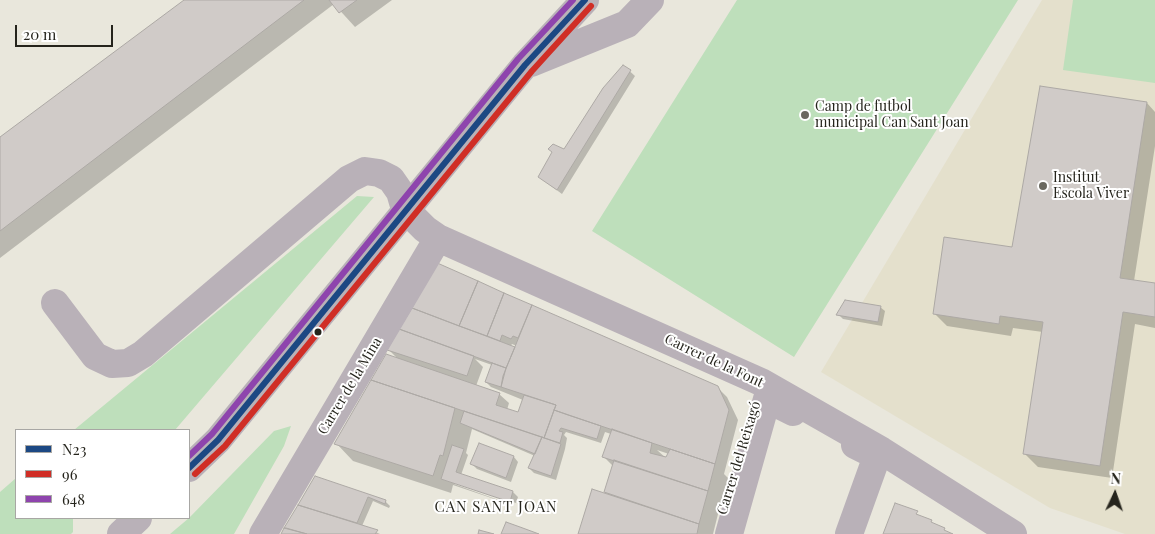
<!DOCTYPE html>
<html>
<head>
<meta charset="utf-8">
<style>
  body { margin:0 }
  #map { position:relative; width:1155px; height:534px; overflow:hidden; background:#e9e7dc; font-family:"Playfair Display",serif }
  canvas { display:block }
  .legend { position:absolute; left:15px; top:429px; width:175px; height:90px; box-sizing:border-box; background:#fff; border:1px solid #a8a7a4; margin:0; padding:6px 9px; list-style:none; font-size:15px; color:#25241c }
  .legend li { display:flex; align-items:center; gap:10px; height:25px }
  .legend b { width:25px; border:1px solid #a8a7a4 }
  .north { position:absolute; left:1090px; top:469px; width:50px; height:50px; -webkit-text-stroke:4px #fff; paint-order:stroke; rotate:3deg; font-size:14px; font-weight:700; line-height:20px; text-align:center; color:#25241c }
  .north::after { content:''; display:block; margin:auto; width:18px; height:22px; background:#25241c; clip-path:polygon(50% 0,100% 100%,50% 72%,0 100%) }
  .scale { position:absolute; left:15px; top:25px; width:98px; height:22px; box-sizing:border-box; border:2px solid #25241c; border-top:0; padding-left:6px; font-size:15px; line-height:18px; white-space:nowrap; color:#25241c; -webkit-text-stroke:4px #fff; paint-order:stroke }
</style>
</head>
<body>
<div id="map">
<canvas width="1155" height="534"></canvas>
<ul class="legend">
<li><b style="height:6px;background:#1c4883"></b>N23</li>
<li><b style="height:6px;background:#d02e26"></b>96</li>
<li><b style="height:6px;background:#8e44ad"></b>648</li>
</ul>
<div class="north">N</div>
<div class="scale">20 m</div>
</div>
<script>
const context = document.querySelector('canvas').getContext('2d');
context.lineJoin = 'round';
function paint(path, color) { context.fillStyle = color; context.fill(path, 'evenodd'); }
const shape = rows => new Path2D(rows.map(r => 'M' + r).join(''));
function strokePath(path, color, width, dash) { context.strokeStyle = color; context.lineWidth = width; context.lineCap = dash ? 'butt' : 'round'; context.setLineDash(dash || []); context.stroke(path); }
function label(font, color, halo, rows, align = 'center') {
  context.font = font + ' "Playfair Display",serif'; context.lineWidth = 4; context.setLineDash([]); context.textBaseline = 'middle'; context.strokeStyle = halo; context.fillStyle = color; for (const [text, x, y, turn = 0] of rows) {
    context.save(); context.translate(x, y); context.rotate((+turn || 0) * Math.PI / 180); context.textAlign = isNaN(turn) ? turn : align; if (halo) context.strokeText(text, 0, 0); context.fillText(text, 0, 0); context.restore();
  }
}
paint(shape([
  [1042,0,1155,0,1155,534,1125,534,1050,508,821,372]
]), '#e4e0cc');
paint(shape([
  [737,0,1018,0,794,357,592,231],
  [1073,0,1155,0,1155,83,1063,70],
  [357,196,374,197,175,430,74,430],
  [291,426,284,446,234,534,170,534,189,518,274,431],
  [16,478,16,518,73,518,73,532,71,534,0,534,0,492]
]), '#bedfbb');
paint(shape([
  [186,0,392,0,355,27,334,4,0,258,0,138],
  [624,66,635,76,562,194,539,177,554,152,565,150],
  [1147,103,1155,112,1155,146,1134,281,1155,285,1155,328,1135,324,1112,478,1038,467,1025,454,1043,332,1013,328,1011,336,947,326,934,313,1013,248],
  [436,264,717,387,727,397,738,420,724,474,732,482,726,507,720,506,713,534,580,534,609,496,605,492,613,466,603,456,611,434,605,432,601,443,566,432,564,435,567,438,565,449,556,480,534,473,529,468,535,456,472,429,466,453,468,455,461,475,513,492,518,497,516,503,454,482,454,484,515,506,453,485,451,493,353,461,336,443,399,360,389,350],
  [512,344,517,346,515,349,510,347],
  [475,359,492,365,486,382,491,387,523,400,518,414,507,410,509,403,499,394,476,386,483,367],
  [657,450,669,454,667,459],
  [880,307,885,311,882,326,843,319,838,314],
  [480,444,514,457,518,462,511,482,477,469,472,464],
  [315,477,385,501,390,506,389,508,373,501,362,526,380,534,387,534,284,534]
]), '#0003');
const building = shape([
  [184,0,304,0,0,231,0,137,184,0],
  [329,0,357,0,339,13,329,0],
  [623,65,631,70,557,190,538,177,552,152,548,149,553,144,564,149,603,88,623,65],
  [1040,86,1147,102,1120,278,1155,283,1155,317,1123,312,1100,466,1023,454,1043,322,1000,316,999,324,933,314,944,237,1012,247,1040,86],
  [435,262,478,281,459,326,412,308,435,262],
  [478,281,504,293,487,336,459,326,478,281],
  [504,293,532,305,518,338,513,336,511,339,502,335,500,341,487,336,504,293],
  [845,300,881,306,878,322,836,315,845,300],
  [532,305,718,386,729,410,715,464,568,415,554,410,556,405,501,387,503,376,532,305],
  [412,308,515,347,506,368,399,329,412,308],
  [399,329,474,356,467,376,387,350,399,329],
  [386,354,500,393,496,405,518,412,524,395,556,405,544,438,371,380,386,354],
  [492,363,506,368,501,387,485,382,492,363],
  [371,380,455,408,443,456,440,455,433,476,334,444,371,380],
  [554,410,601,426,597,439,561,428,559,431,563,432,560,443,544,438,554,410],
  [464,411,542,437,535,454,460,423,464,411],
  [612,429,652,443,650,453,666,457,670,449,715,464,708,491,602,457,612,429],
  [542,437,561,444,551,476,528,468,542,437],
  [479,443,514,456,506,478,470,464,479,443],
  [452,445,464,449,456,472,513,491,510,502,441,479,452,445],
  [614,460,708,491,699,524,604,492,614,460],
  [315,476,386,500,385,504,368,497,357,523,298,505,315,476],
  [592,489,699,524,697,534,578,534,592,489],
  [895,503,918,511,916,514,932,520,931,522,945,528,944,530,953,534,883,534,895,503],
  [298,505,365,526,378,530,375,534,307,534,284,528,298,505],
  [506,522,520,527,539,534,501,534,506,522],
  [284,528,286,528,307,534,281,534,284,528],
  [479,530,494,534,478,534,479,530]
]);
paint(building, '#d0cbc8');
strokePath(building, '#ada9a5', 1);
strokePath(shape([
  [531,63,627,24,650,0],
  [55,303,95,356,112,364,128,363,143,354,349,179,365,171,379,173,391,179,400,192,405,209,425,229,438,238,761,382,882,451,1013,534],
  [189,468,218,440,525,65,585,0],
  [121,534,138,518],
  [263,534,438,238],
  [729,534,767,399,793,412],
  [849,534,877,456,855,445]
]), '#b9b1b8', 28);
strokePath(shape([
  [189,468,218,440,525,65,585,0]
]), '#1c4883', 6);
strokePath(shape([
  [195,474,225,446,532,71,591,6]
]), '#d02e26', 6);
strokePath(shape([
  [189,456,212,434,518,59,573,0]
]), '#8e44ad', 6);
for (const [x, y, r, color] of [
  [805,115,5,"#6a685f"],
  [1043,186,5,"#6a685f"],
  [318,332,4.5,"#25241c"]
]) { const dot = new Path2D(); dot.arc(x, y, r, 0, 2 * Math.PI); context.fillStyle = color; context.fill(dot); strokePath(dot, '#fff', 2); }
label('14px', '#25241c', '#fff', [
  ["Camp de futbol",815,107],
  ["municipal Can Sant Joan",815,123],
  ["Institut",1053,178],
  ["Escola Viver",1053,194]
], 'left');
label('14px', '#25241c', '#fff', [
  ["Carrer de la Font",714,361,25],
  ["Carrer de la Mina",350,386,-59],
  ["Carrer del Reixagó",739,458,-73]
]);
context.letterSpacing = '1px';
label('15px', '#25241c', '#fff', [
  ["CAN SANT JOAN",496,507]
]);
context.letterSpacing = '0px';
</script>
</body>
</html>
